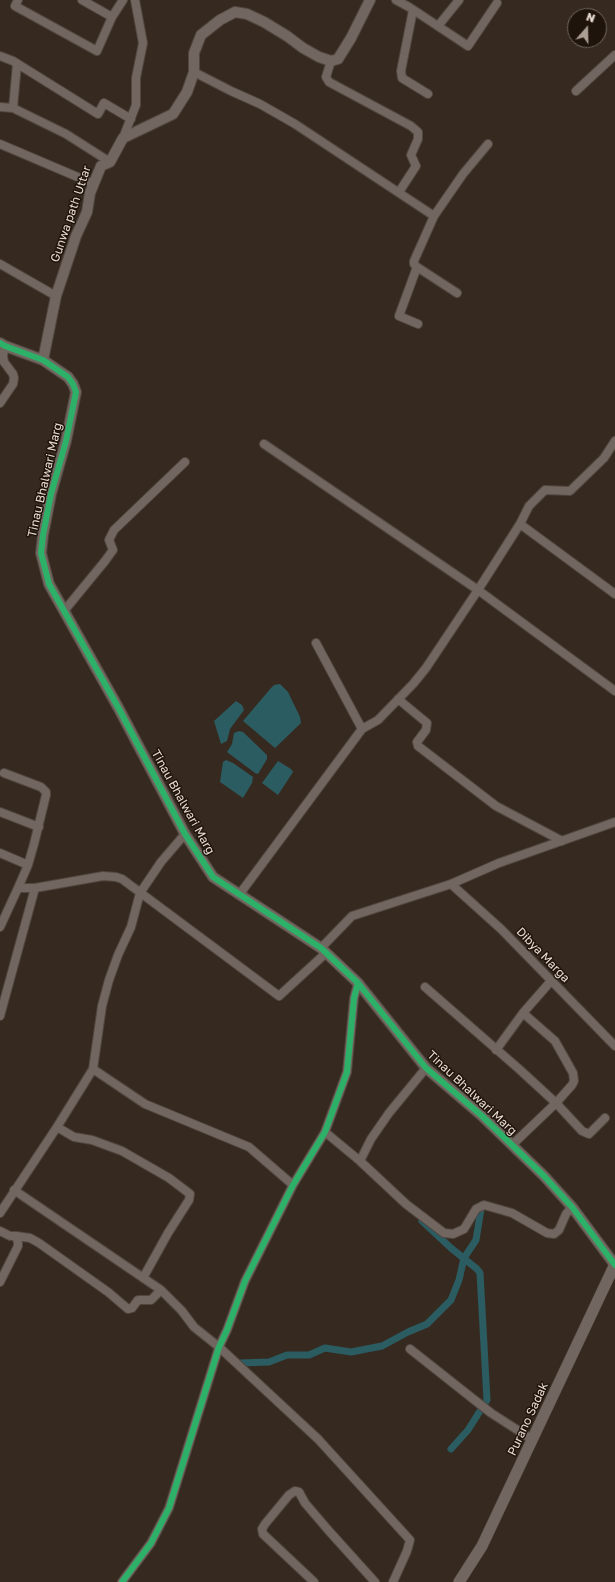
<!DOCTYPE html>
<html>
<head>
<meta charset="utf-8">
<style>
  body { margin:0 }
  #map { position:relative; width:615px; height:1582px; overflow:hidden; background:#362a20; font-family:"Golos Text",sans-serif }
  canvas { display:block }
  .north { position:absolute; left:567px; top:8px; width:40px; height:40px; box-sizing:border-box; background:#1e140c; border:1px solid #70645b; border-radius:50%; rotate:20deg; font-size:11px; font-weight:700; line-height:16px; text-align:center; color:#eadcd1 }
  .north::after { content:''; display:block; margin:auto; width:14px; height:18px; background:#ab9e93; clip-path:polygon(50% 0,100% 100%,50% 72%,0 100%) }
</style>
</head>
<body>
<div id="map">
<canvas width="615" height="1582"></canvas>
<div class="north">N</div>
</div>
<script>
const context = document.querySelector('canvas').getContext('2d');
context.lineJoin = 'round';
function paint(path, color) { context.fillStyle = color; context.fill(path, 'evenodd'); }
const shape = rows => new Path2D(rows.map(r => 'M' + r).join(''));
function strokePath(path, color, width, dash) { context.strokeStyle = color; context.lineWidth = width; context.lineCap = dash ? 'butt' : 'round'; context.setLineDash(dash || []); context.stroke(path); }
function label(font, color, halo, rows, align = 'center') {
  context.font = font + ' "Golos Text",sans-serif'; context.lineWidth = 3; context.setLineDash([]); context.textBaseline = 'middle'; context.strokeStyle = halo; context.fillStyle = color; for (const [text, x, y, turn = 0] of rows) {
    context.save(); context.translate(x, y); context.rotate((+turn || 0) * Math.PI / 180); context.textAlign = isNaN(turn) ? turn : align; if (halo) context.strokeText(text, 0, 0); context.fillText(text, 0, 0); context.restore();
  }
}
paint(shape([
  [280,684,288,692,300,717,301,723,275,748,243,721,271,688,274,685],
  [236,701,242,705,244,710,230,729,227,741,221,744,214,721],
  [239,731,243,732,267,755,267,759,258,774,255,773,227,752,232,744,234,733],
  [226,760,233,763,253,777,252,783,243,798,220,782,223,762],
  [278,761,291,769,293,772,278,795,262,783]
]), '#2b5c61');
strokePath(shape([
  [422,1221,451,1248,477,1269,480,1273,487,1400,468,1430,451,1449],
  [240,1363,269,1362,287,1355,309,1355,325,1348,351,1352,382,1346,408,1332,427,1324,451,1300,459,1280,464,1258,476,1240,481,1209]
]), '#2b5c61', 7);
const minor = shape([
  [18,0,15,6,97,51,112,17,123,0],
  [82,0,112,17],
  [396,0,409,7,468,46,497,3],
  [413,10,401,71,402,78,428,94],
  [438,26,459,0],
  [0,56,13,61,98,114,104,103,131,119],
  [331,61,326,77,329,82,411,126,418,132,418,139,411,155,416,166,399,192],
  [194,72,231,91,260,104,295,124,434,216],
  [576,91,615,55],
  [0,107,13,108,66,134,110,162],
  [13,108,17,64],
  [123,138,136,105,136,78,143,43,135,0],
  [0,144,94,184],
  [0,264,56,296],
  [417,267,399,316,418,324],
  [457,293,417,267,414,264,414,261,434,216,463,174,488,144],
  [0,403,13,384,14,378,13,374,4,362,3,356,5,346],
  [264,444,478,590,615,691],
  [520,524,615,594],
  [64,611,105,561,113,550,109,540,114,530,185,462],
  [316,643,362,729],
  [398,699,427,723,426,730,417,742,418,746,496,806,562,841],
  [4,773,41,787,46,792,46,795,34,844,28,865,18,888,35,888],
  [0,812,39,827],
  [0,853,28,865],
  [451,884,501,929,615,1046],
  [239,895,362,729,378,720,413,684,426,668,478,590,520,524,529,506,545,490,570,491,604,458,615,441],
  [0,927,18,888],
  [321,948,352,916,451,884,499,863,615,822],
  [425,987,519,1069,556,1103,582,1131,589,1134,605,1118],
  [0,1016,35,888,103,876,116,877,122,879,279,996,326,953],
  [496,1050,523,1013,551,981],
  [93,1069,145,1104,249,1147,293,1185],
  [57,1127,74,1137,92,1140,122,1151,169,1178,190,1194,189,1200,168,1233,143,1278],
  [325,1132,360,1161,406,1204,444,1233,453,1234,464,1229,476,1209,484,1205,512,1213,547,1233,554,1234,559,1230,566,1214,572,1207],
  [512,1145,556,1103,572,1085,574,1081,573,1073,555,1041,523,1013],
  [360,1161,371,1139,389,1113,426,1068],
  [14,1190,161,1290,182,1311,194,1327,219,1347,318,1439,410,1540,407,1551,393,1582],
  [0,1213,57,1127,93,1069,102,1006,109,980,118,955,131,927,140,893,161,862,185,834],
  [0,1231,10,1236,16,1236,18,1243,18,1246,0,1282],
  [16,1236,30,1238,39,1243,108,1292,128,1309,132,1308,138,1300,151,1300,161,1290],
  [410,1349,491,1413,533,1440],
  [122,1582,151,1543,169,1508,219,1347,227,1330,245,1281,293,1185,325,1132,347,1072,354,998,358,983],
  [314,1582,263,1534,262,1529,265,1524,289,1495,295,1491,299,1492,305,1503,329,1531,375,1582]
]);
const tertiary = shape([
  [0,343,5,346,43,360,68,377,73,384,76,392,66,441,51,494,43,535,41,553,49,584,119,709,185,834,213,877,321,948,358,983,426,1068,481,1115,544,1176,572,1207,615,1265],
  [43,360,56,296,76,236,87,212,90,193,101,166,110,162,123,138,173,114,187,92,194,72,194,53,201,35,220,20,235,12,247,14,264,22,287,36,303,48,319,57,331,61,338,59,351,38,370,0]
]);
const secondary = shape([
  [459,1582,482,1546,615,1264]
]);
strokePath(minor, '#51473f', 10);
strokePath(tertiary, '#51473f', 12);
strokePath(secondary, '#51473f', 12);
strokePath(minor, '#716760', 8);
strokePath(tertiary, '#716760', 10);
strokePath(secondary, '#716760', 11);
strokePath(shape([
  [0,343,5,346,43,360,68,377,73,384,76,392,66,441,51,494,43,535,41,553,49,584,119,709,185,834,213,877,321,948,358,983,426,1068,481,1115,544,1176,572,1207,615,1265],
  [122,1582,151,1543,169,1508,219,1347,227,1330,245,1281,293,1185,325,1132,347,1072,354,998,358,983]
]), '#2db169', 6);
label('12px', '#eadcd1', '#1e140c', [
  ["Gunwa path Uttar",71,214,-71],
  ["Tinau Bhalwari Marg",45,480,-77],
  ["Tinau Bhalwari Marg",183,802,61],
  ["Dibya Marga",543,955,46],
  ["Tinau Bhalwari Marg",472,1093,43],
  ["Purano Sadak",528,1419,-65]
]);
</script>
</body>
</html>
